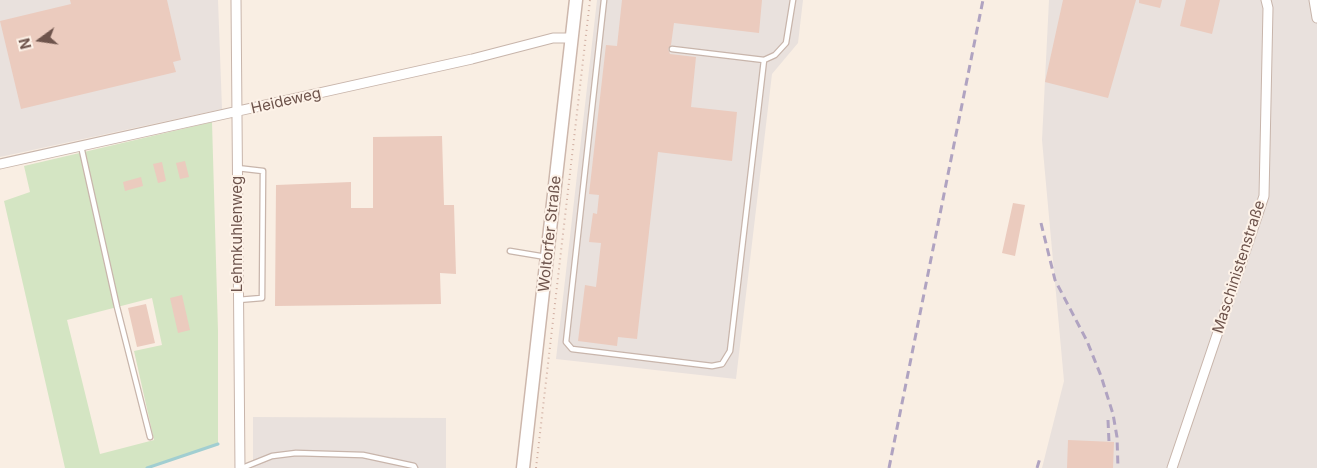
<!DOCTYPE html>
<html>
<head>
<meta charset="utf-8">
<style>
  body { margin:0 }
  #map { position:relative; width:1317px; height:468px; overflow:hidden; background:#f9eee3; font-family:Inter,sans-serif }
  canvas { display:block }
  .north { position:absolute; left:15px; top:15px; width:50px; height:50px; -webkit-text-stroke:4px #fdf2e8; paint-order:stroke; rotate:256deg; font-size:14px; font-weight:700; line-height:20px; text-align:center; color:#6e544c }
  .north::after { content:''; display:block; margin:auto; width:18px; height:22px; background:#6e544c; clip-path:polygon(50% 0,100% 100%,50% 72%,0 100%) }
</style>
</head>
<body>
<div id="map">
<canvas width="1317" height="468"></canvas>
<div class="north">N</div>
</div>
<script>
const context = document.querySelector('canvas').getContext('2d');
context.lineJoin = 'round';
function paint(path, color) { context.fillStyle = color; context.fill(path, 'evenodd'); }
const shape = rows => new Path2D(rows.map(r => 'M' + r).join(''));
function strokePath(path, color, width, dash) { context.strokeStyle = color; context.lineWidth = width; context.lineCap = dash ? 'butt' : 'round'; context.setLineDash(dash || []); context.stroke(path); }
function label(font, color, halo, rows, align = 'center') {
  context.font = font + ' Inter,sans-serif'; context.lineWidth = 4; context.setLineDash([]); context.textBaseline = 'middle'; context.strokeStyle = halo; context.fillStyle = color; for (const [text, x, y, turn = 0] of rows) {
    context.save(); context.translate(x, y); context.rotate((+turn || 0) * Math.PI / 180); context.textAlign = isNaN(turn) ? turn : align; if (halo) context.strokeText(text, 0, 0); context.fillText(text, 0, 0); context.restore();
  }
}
paint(shape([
  [0,0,218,0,222,109,0,157],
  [597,0,803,0,798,43,772,74,736,379,556,359],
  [1049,0,1317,0,1317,468,1042,468,1064,381,1042,140],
  [253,417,446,418,446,468,253,468]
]), '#e9e1dd');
paint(shape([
  [212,122,218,331,218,444,147,468,65,468,4,201,30,192,24,166],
  [152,298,162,345,134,351,154,440,100,454,67,320]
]), '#d4e5c3');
strokePath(shape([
  [147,468,218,444]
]), '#a1ced1', 3);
paint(shape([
  [70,0,167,0,181,60,173,62,176,72,21,109,0,21,71,4],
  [622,0,762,0,759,33,674,23,671,45,668,49,670,54,696,57,691,107,737,112,732,161,658,152,637,339,618,337,617,346,578,341,585,285,596,287,601,243,589,242,593,213,597,214,599,195,589,194,606,45,617,46],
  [1063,0,1136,0,1108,98,1045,82],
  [1139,0,1162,0,1160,8,1139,3],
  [1186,0,1220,0,1212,34,1180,26],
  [442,136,444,205,454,205,456,274,440,273,441,304,275,306,276,185,351,182,351,208,373,208,373,137],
  [185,161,189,177,180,179,176,163],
  [162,162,166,181,158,183,153,164],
  [141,177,143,186,125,191,123,182],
  [1013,203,1025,205,1015,256,1002,253],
  [182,295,190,330,178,333,170,298],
  [146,304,155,343,137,347,128,308],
  [1068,440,1114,442,1113,468,1067,468]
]), '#ebcbbe');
const lane = shape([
  [604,0,566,342,572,349,712,366,722,364,730,351,764,60,775,55,786,43,793,0],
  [672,49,764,60],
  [81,146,117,307,150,437],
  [237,168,263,171,262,298,238,300],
  [510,251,546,257],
  [242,468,272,456,296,453,363,455,414,466,415,468]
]);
const street = shape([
  [236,0,240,468],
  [1314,0,1317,18],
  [0,164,472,59,553,38,571,38],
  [1172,468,1264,196,1268,8,1266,0]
]);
const secondary = shape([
  [523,468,576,0]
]);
strokePath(lane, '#c8b5ab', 7);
strokePath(street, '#c8b5ab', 11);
strokePath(secondary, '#cdb7ac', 15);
strokePath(shape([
  [536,468,590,0]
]), '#d0aea1', 2, [1, 4]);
strokePath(lane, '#fff', 4.5);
strokePath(street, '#fff', 9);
strokePath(secondary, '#fff', 12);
strokePath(shape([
  [1041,223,1055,280,1087,341,1101,376,1113,414,1117,437,1118,468],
  [1108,420,1109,442],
  [889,468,983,0],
  [1037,468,1040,458]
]), '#b0a3c1', 3, [8, 5]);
label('15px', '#6e544c', '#fdf2e8', [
  ["Heideweg",286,101,-13],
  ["Lehmkuhlenweg",237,234,-90],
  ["Woltorfer Straße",550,234,-84],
  ["Maschinistenstraße",1239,267,-72]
]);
</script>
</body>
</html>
